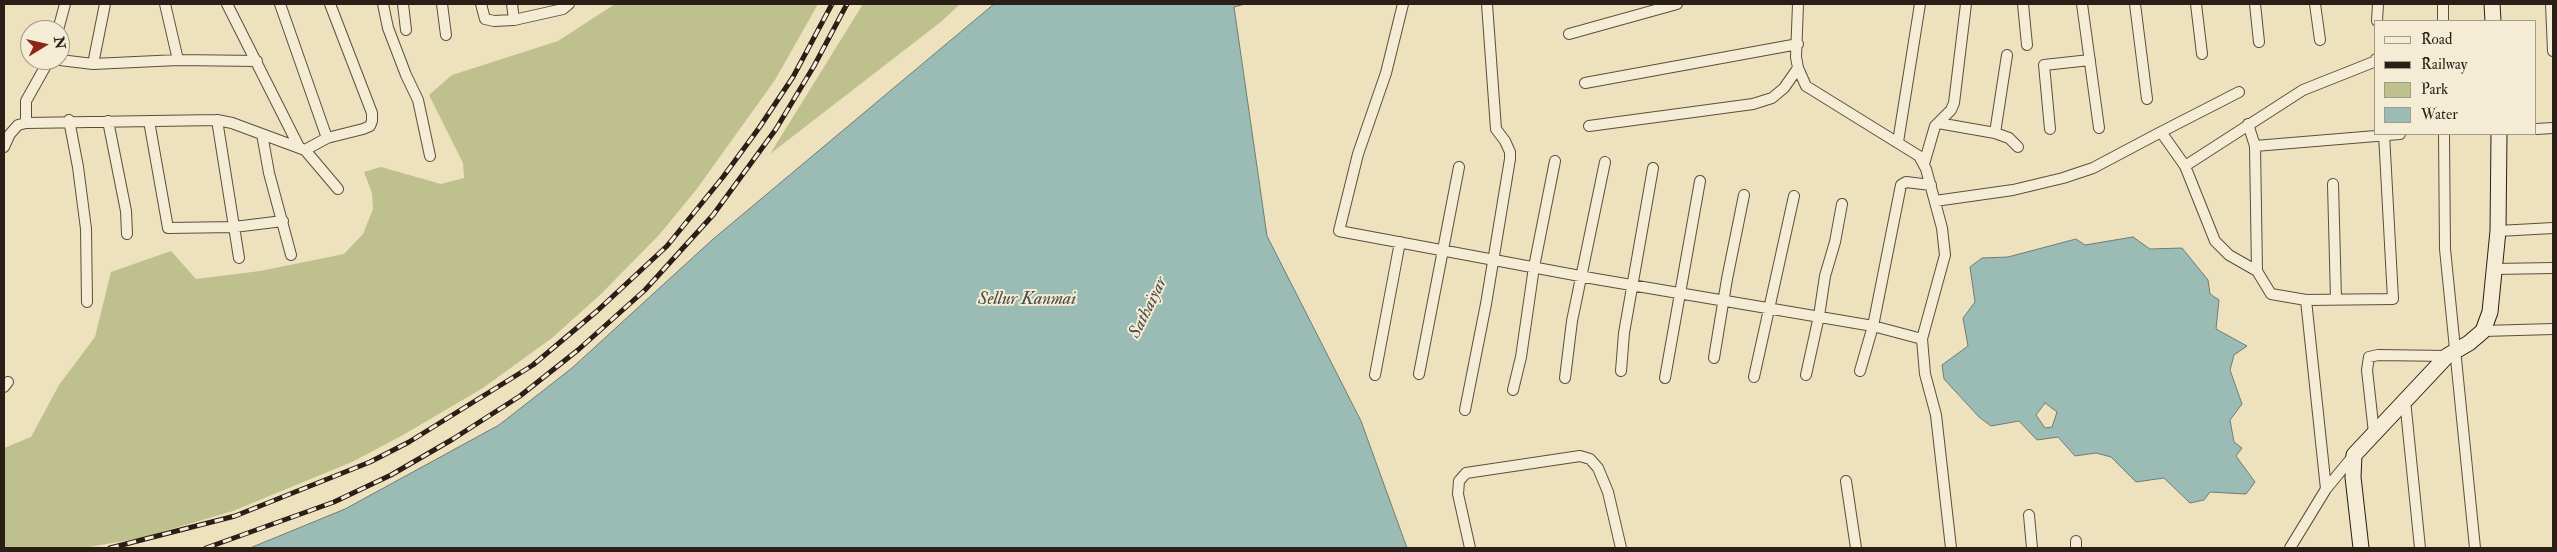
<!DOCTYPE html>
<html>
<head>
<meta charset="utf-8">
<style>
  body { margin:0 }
  #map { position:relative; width:2557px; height:552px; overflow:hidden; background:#eee1bd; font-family:"IM FELL Double Pica",serif }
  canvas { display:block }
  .frame { position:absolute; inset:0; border:5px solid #2a1e17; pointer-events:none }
  .legend { position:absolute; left:2374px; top:20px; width:162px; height:115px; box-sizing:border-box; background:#f4ecd4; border:1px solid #a39a88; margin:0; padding:6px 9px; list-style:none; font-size:15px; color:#2a1e17 }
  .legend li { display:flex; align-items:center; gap:10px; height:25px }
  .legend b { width:25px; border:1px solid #a39a88 }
  .north { position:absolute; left:20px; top:20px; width:50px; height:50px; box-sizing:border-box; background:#f4ecd4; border:1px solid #a39a88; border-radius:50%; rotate:81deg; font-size:14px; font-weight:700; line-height:20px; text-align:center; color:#2a1e17 }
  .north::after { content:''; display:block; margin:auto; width:18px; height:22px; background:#8f2418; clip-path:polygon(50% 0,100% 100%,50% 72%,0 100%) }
</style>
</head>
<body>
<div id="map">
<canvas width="2557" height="552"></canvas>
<div class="frame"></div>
<ul class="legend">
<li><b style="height:6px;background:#f4ecd4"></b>Road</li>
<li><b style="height:6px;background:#2a1e17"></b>Railway</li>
<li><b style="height:14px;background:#bec18d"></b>Park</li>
<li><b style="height:14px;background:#9abcb5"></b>Water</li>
</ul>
<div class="north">N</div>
</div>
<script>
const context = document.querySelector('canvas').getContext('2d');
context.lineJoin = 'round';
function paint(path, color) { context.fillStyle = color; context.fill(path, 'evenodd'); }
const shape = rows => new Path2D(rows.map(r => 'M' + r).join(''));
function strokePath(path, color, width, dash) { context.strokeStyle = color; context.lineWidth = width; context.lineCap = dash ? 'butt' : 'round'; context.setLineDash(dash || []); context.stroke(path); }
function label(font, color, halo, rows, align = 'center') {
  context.font = font + ' "IM FELL Double Pica",serif'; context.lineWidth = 4; context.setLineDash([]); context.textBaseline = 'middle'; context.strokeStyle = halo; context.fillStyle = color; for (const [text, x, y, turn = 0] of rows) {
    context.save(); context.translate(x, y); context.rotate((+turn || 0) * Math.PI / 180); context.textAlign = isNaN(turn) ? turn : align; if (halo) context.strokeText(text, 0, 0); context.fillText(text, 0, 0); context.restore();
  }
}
paint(shape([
  [615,4,818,4,775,80,696,190,659,235,601,294,552,338,483,388,403,435,352,462,233,511,141,538,83,548,4,548,4,448,31,437,59,385,95,337,111,272,171,251,196,279,260,271,344,254,363,234,373,209,372,193,364,172,381,167,441,184,464,178,463,163,429,95,452,75,558,41],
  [863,4,960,4,942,21,770,154]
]), '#bec18d');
const water = shape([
  [994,4,1245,4,1234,7,1267,236,1361,421,1407,548,250,548,345,509,499,425,572,368,712,240,994,4],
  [2133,237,2150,249,2182,248,2208,280,2210,294,2219,300,2216,329,2247,346,2234,355,2230,370,2242,404,2230,420,2234,442,2242,448,2236,456,2255,482,2246,494,2210,492,2204,500,2190,503,2164,478,2136,482,2111,457,2096,453,2075,456,2058,437,2037,440,2019,421,1991,426,1979,417,1944,379,1942,365,1968,346,1963,318,1975,302,1970,267,1982,258,2008,257,2076,239,2085,245,2133,237],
  [2045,403,2057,412,2052,427,2045,428,2036,415,2045,403]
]);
paint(water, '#9abcb5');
strokePath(water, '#6d7d76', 1);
const street = shape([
  [165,4,178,60],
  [227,4,299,147],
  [280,4,327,138],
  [383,4,388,28,406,75,418,100,430,156],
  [403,4,406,30],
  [442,4,446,35],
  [481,4,485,19,494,21,514,20],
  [512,4,514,20,563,9,569,4],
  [1403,4,1386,73,1358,154,1339,231,1596,279,1873,326,1901,185,1906,182,1931,185],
  [1798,4,1796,57,1798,68,1806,86,1919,156,1926,169,1942,228,1945,255,1922,339],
  [2023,4,2027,45],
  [2082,4,2099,128],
  [2135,4,2147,99],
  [2196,4,2202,54],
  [2255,4,2259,42],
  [2315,4,2320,40],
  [2443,4,2443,21],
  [2551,4,2553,51],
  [2377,21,2378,4],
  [58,30,65,4],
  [1569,34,1677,4],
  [60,60,93,64,105,4],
  [93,64,178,60,257,61],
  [1585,83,1798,44],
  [69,120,78,167,86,229,87,302],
  [217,120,239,258],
  [108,121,126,211,127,234],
  [149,121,168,228,234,227,283,221],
  [26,123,26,101,49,60],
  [1938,123,1995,133,2009,138,2018,147],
  [2248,124,2255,146,2400,134],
  [1589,126,1753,104,1772,98,1784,88,1798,68],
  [2050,129,2044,65,2090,60],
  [2536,129,2553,128],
  [2161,132,2239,92],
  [1995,133,2007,55],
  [262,134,269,173,291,255],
  [2444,134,2445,249,2475,548],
  [1898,142,1920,4],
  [2255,146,2257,271,2271,294,2306,300,2326,489,2354,455],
  [4,147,10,134,18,125,26,123,217,120,232,123,305,150,338,189],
  [305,150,327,138,363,129,370,126,372,121,372,113,330,4],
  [1924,164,1935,126,1951,110,1954,103,1966,4],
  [2185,166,2215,241,2229,255,2257,271],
  [2333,184,2336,299],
  [1935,201,2013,190,2063,178,2093,168,2161,132,2185,166,2303,90,2376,61,2376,59],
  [2498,231,2553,228],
  [2494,269,2553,268],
  [2306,300,2393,299,2384,134],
  [2483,331,2553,329],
  [1714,358,1727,279,1744,195],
  [1621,371,1624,333,1653,168],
  [1860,371,1873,326,1922,339,1925,374,1936,415,1951,548],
  [1419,374,1459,167],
  [1375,375,1400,242],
  [1806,375,1819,316,1825,276,1835,242,1842,204],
  [1754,377,1794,196],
  [1565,378,1572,321,1605,162],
  [1665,378,1700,181],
  [4,387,8,382],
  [1513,390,1521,357,1534,267,1555,161],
  [2405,400,2420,548],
  [1465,410,1486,304,1510,159,1510,152,1505,141,1496,129,1487,4],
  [2374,433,2367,370,2369,357,2378,355,2447,356],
  [1846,481,1856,548],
  [2029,515,2032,548],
  [2076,541,2076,548],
  [1470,548,1458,494,1459,481,1466,473,1580,456,1590,459,1598,468,1608,492,1621,548],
  [2290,548,2326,489]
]);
const secondary = shape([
  [2492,4,2493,21],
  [2361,548,2353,477,2354,455,2447,356,2469,343,2483,331,2490,312,2498,231,2499,134]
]);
strokePath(street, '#5b4f40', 12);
strokePath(secondary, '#2a1e17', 17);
strokePath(street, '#f4ecd4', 10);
strokePath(secondary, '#f4ecd4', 15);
const rail = shape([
  [110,548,235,516,370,462,409,442,533,365,597,311,667,246,723,177,759,128,793,77,832,4],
  [206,548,334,502,391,475,453,439,520,396,578,350,645,290,713,215,776,129,814,66,847,4]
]);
strokePath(rail, '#2a1e17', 5);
strokePath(rail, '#f4ecd4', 3, [9]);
label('italic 18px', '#4c4d46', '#f4ecd4', [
  ["Sellur Kanmai",1027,300],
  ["Sathaiyar",1149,308,-64]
]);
</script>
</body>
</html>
